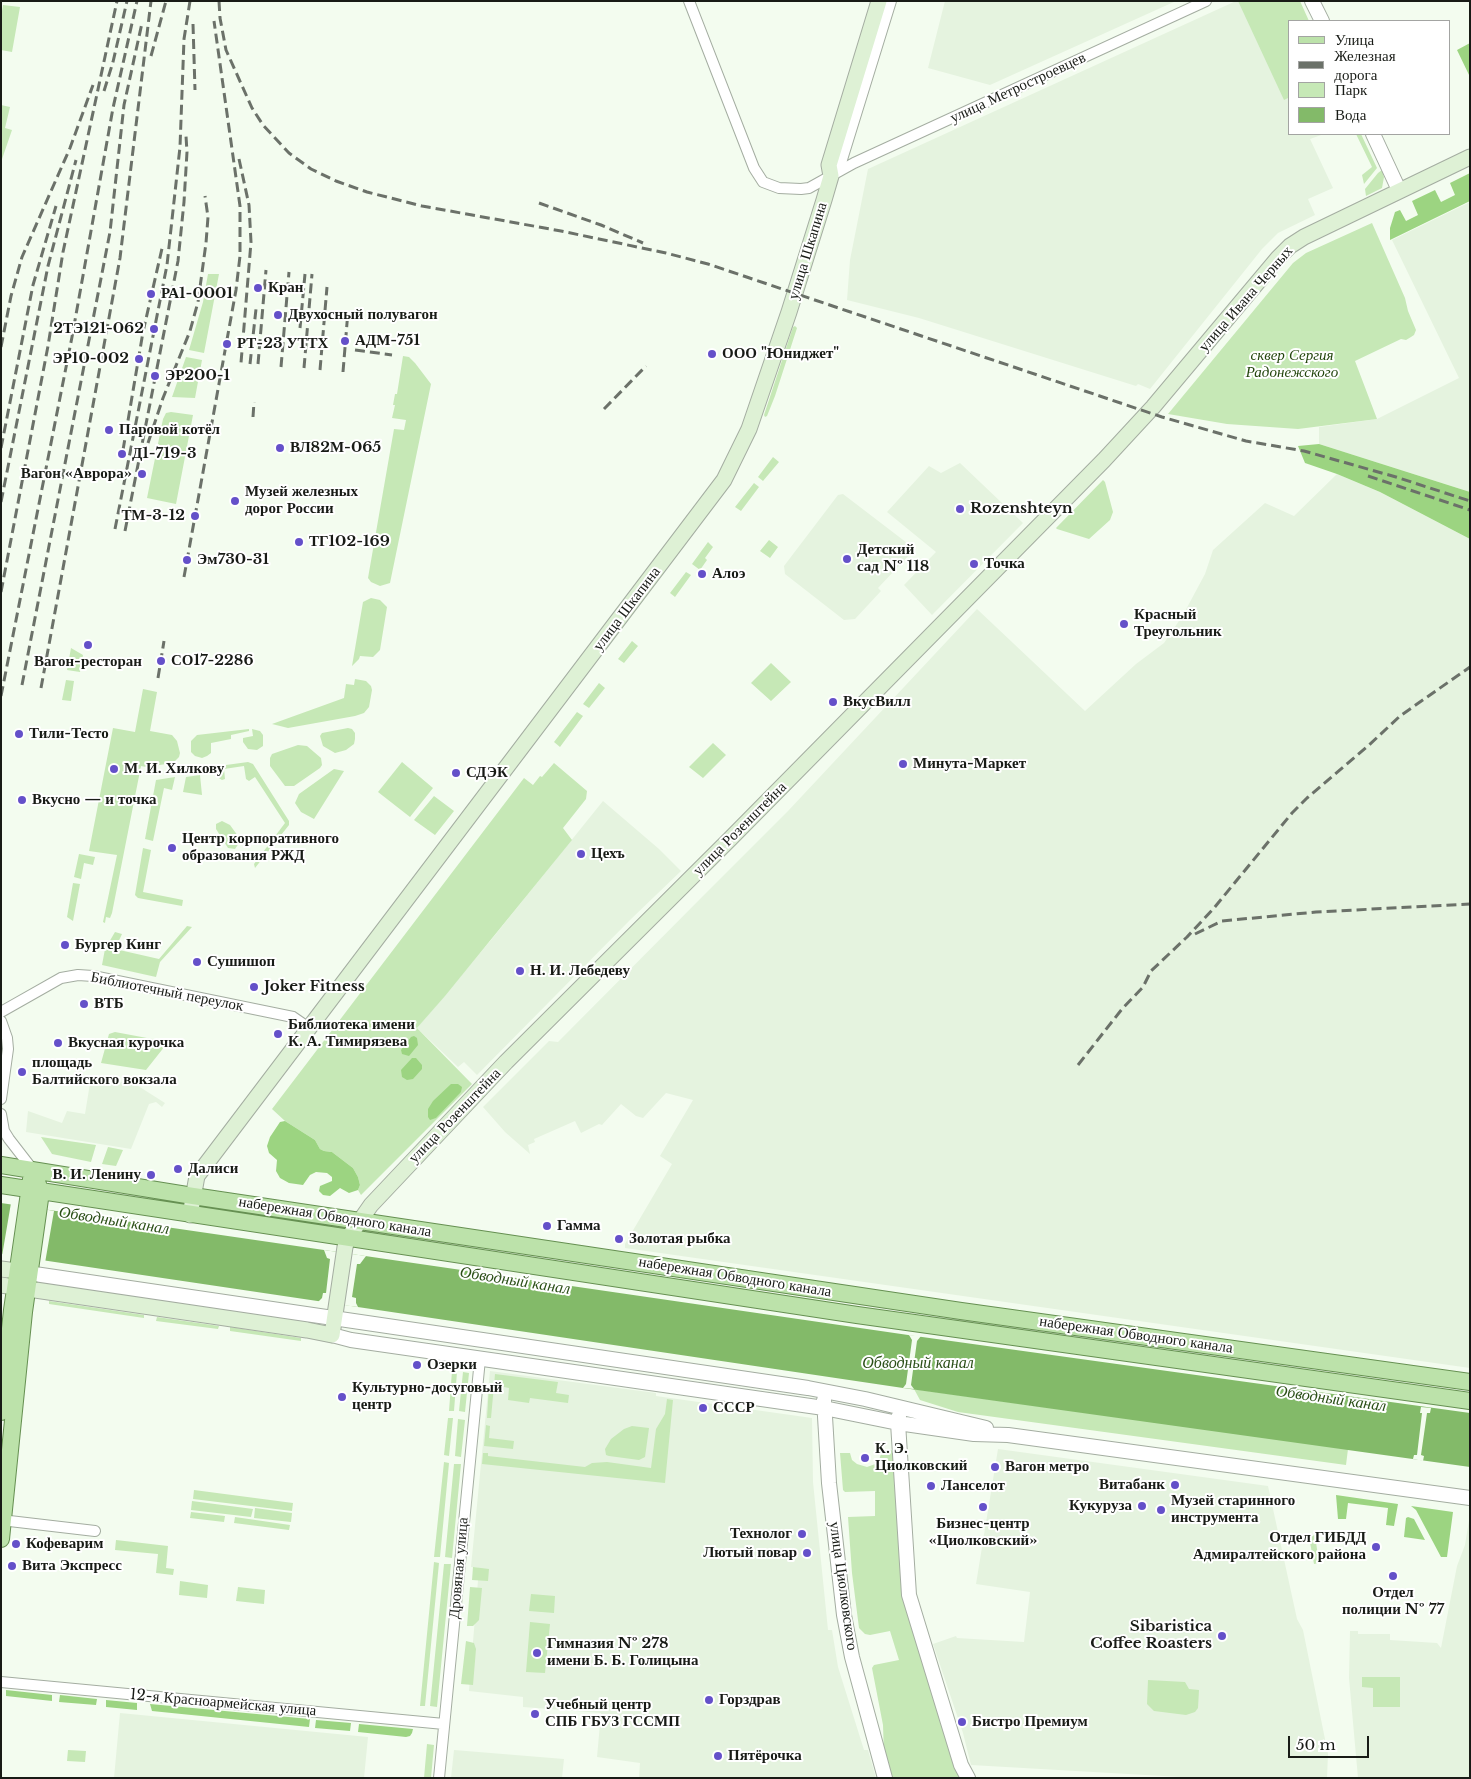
<!DOCTYPE html>
<html>
<head>
<meta charset="utf-8">
<style>
  body { margin:0 }
  #map { position:relative; width:1471px; height:1779px; overflow:hidden; background:#f3fcef; font-family:"Libre Baskerville",serif }
  canvas { display:block }
  .frame { position:absolute; inset:0; border:2px solid #181b16; pointer-events:none }
  .legend { position:absolute; left:1288px; top:20px; width:162px; height:115px; box-sizing:border-box; background:#fff; border:1px solid #a3a4a2; margin:0; padding:6px 9px; list-style:none; font-size:15px; color:#181b16 }
  .legend li { display:flex; align-items:center; gap:10px; height:25px }
  .legend b { width:25px; border:1px solid #a3a4a2 }
  .scale { position:absolute; left:1288px; top:1736px; width:81px; height:22px; box-sizing:border-box; border:2px solid #181b16; border-top:0; padding-left:6px; font-size:15px; line-height:18px; white-space:nowrap; color:#181b16; -webkit-text-stroke:4px #fff; paint-order:stroke }
</style>
</head>
<body>
<div id="map">
<canvas width="1471" height="1779"></canvas>
<div class="frame"></div>
<ul class="legend">
<li><b style="height:6px;background:#bce2aa"></b>Улица</li>
<li><b style="height:6px;background:#6b7169"></b>Железная дорога</li>
<li><b style="height:14px;background:#c6e8b6"></b>Парк</li>
<li><b style="height:14px;background:#83ba69"></b>Вода</li>
</ul>
<div class="scale">50 m</div>
</div>
<script>
const context = document.querySelector('canvas').getContext('2d');
context.lineJoin = 'round';
function paint(path, color) { context.fillStyle = color; context.fill(path, 'evenodd'); }
const shape = rows => new Path2D(rows.map(r => 'M' + r).join(''));
function strokePath(path, color, width, dash) { context.strokeStyle = color; context.lineWidth = width; context.lineCap = dash ? 'butt' : 'round'; context.setLineDash(dash || []); context.stroke(path); }
function label(font, color, halo, rows, align = 'center') {
  context.font = font + ' "Libre Baskerville",serif'; context.lineWidth = 4; context.setLineDash([]); context.textBaseline = 'middle'; context.strokeStyle = halo; context.fillStyle = color; for (const [text, x, y, turn = 0] of rows) {
    context.save(); context.translate(x, y); context.rotate((+turn || 0) * Math.PI / 180); context.textAlign = isNaN(turn) ? turn : align; if (halo) context.strokeText(text, 0, 0); context.fillText(text, 0, 0); context.restore();
  }
}
paint(shape([
  [945,1,1176,1,990,85,928,68],
  [1236,1,1297,1,1290,21,1290,134,1324,134,1310,139,1333,188,1308,199,1315,215,1278,233,1262,249,1150,389,1138,384,1136,386,919,318,847,300,850,260,868,169],
  [1470,202,1470,492,1319,444,1319,427,1377,419,1459,378,1392,240],
  [960,463,1023,523,932,615,904,585,936,552,887,512,929,466,941,473],
  [1337,474,1380,492,1470,539,1470,1368,625,1248,625,1244,672,1164,660,1156,693,1100,666,1093,643,1118,636,1116,621,1104,602,1125,599,1124,581,1133,575,1121,534,1139,535,1142,528,1145,530,1154,505,1132,483,1107,549,1041,558,1042,703,896,788,811,977,609,1085,711,1136,664,1164,643,1183,615,1205,574,1213,550,1265,503,1294,516],
  [843,494,911,546,912,552,878,588,881,591,855,619,844,620,785,574,784,566,838,495],
  [603,801,659,849,681,871,630,920,477,1075,464,1062,458,1067,417,1028,491,940],
  [91,1077,135,1084,165,1103,162,1107,156,1102,149,1104,131,1149,26,1132,28,1111,62,1123,67,1111,85,1114],
  [490,1371,656,1393,656,1396,812,1418,813,1482,828,1630,832,1630,838,1667,864,1750,868,1750,876,1778,639,1778,640,1763,597,1757,601,1713,523,1707,523,1697,469,1691,479,1568,471,1567],
  [998,1449,1268,1486,1297,1619,1303,1630,1328,1754,1327,1778,1198,1778,971,1765,963,1733,933,1644,956,1636,957,1638,1024,1642,1030,1592,976,1584],
  [1470,1514,1470,1778,1358,1778,1349,1678,1350,1631,1358,1631,1358,1634,1390,1634,1390,1640,1437,1643,1441,1648,1457,1566,1465,1545],
  [120,1713,368,1737,364,1778,114,1778],
  [454,1750,564,1759,562,1778,451,1778]
]), '#e5f3df');
paint(shape([
  [1238,1,1300,1,1309,21,1290,21,1290,97,1284,100],
  [3,5,20,7,12,52,1,50,1,17],
  [1,105,10,107,5,128,12,130,1,162],
  [1356,134,1361,134,1377,168,1364,184,1362,175,1372,167],
  [1382,170,1384,177,1382,188,1366,196,1365,189,1378,173],
  [1372,223,1405,298,1408,311,1416,330,1414,335,1411,337,1406,340,1401,339,1355,361,1377,419,1298,429,1227,424,1168,414,1293,263,1306,253],
  [208,274,219,274,204,353,189,350,203,302],
  [795,326,797,328,775,396,767,416,765,417,764,415,793,327],
  [403,356,409,357,415,363,431,384,390,583,380,586,371,582,368,578,394,429,404,430,406,420,392,418,395,405,393,405,395,394,397,394],
  [186,357,202,360,195,398,172,397],
  [171,412,193,415,176,504,147,498,163,419,166,413],
  [773,457,779,462,763,481,758,477],
  [1103,480,1105,482,1113,512,1110,520,1089,539,1057,529,1056,528],
  [754,483,759,487,741,511,735,507],
  [769,540,778,547,770,558,760,551],
  [708,542,713,547,705,558,707,560,700,570,692,564],
  [686,572,691,575,675,597,670,593],
  [371,598,380,600,387,607,380,650,373,657,360,656,359,659,352,666,363,602],
  [632,641,638,646,624,663,618,659],
  [71,648,83,655,80,672,67,670],
  [771,663,791,682,771,701,751,683],
  [355,679,366,681,371,686,372,690,369,707,364,713,355,716,288,728,272,724,344,698,346,684,354,685],
  [66,680,74,681,71,701,62,700],
  [599,683,605,688,589,708,583,704],
  [143,689,157,692,150,731,172,735,177,741,180,753,179,757,173,763,146,767,141,766,112,913,110,918,106,917,105,923,103,922,117,855,89,851,113,728,135,732],
  [577,712,583,716,560,747,554,742],
  [348,728,352,729,355,733,355,739,354,744,346,750,335,753,323,746,320,736,322,733],
  [249,729,249,731,231,735,231,739,211,743,211,753,207,756,202,758,195,756,191,752,191,741,197,735],
  [252,729,260,731,263,735,263,746,257,750,248,749,243,742,243,738,253,736],
  [713,743,726,755,703,778,689,767],
  [298,745,307,746,321,758,322,765,320,768,294,786,285,786,270,766,270,758,272,754],
  [248,762,253,764,289,821,289,825,255,868,254,864,285,823,255,777,249,781,246,779,244,766,224,769,225,779,222,780,217,777,216,773,219,773,221,768,226,765],
  [402,762,433,788,410,817,378,792],
  [554,763,587,791,586,799,563,828,572,840,445,996,417,1028,472,1084,361,1195,358,1190,360,1185,358,1177,353,1168,332,1152,324,1151,320,1149,315,1140,285,1121,272,1109,524,778,533,785,540,776,542,777],
  [334,769,344,771,314,819,301,812,295,803,299,794],
  [200,775,202,795,183,792,186,777],
  [175,777,172,790,164,788,153,841,145,839,156,780],
  [434,796,454,811,435,835,414,820],
  [222,821,230,825,238,836,239,843,235,849,228,848,216,829,216,824],
  [143,848,151,850,143,892,183,900,182,906,138,898,135,895],
  [79,854,95,857,93,865,84,863,81,879,74,877],
  [73,883,80,884,73,921,67,917],
  [187,926,192,927,160,962,156,977,102,965,105,949,115,932,122,934,115,949,159,959],
  [115,1032,163,1041,165,1046,146,1070,101,1063,109,1034],
  [41,1137,96,1145,91,1162,52,1154],
  [108,1147,123,1150,116,1166,102,1164],
  [49,1301,144,1315,144,1318,49,1304],
  [157,1317,219,1326,218,1329,156,1321],
  [230,1327,301,1338,301,1341,230,1331],
  [452,1371,457,1372,454,1411,449,1411],
  [463,1372,469,1373,465,1412,459,1411],
  [495,1374,558,1382,556,1393,569,1395,568,1403,530,1398,529,1403,508,1400,509,1388,494,1385,491,1418,487,1418,489,1385,494,1385],
  [914,1389,1348,1449,1346,1465,958,1412,920,1400],
  [667,1399,673,1400,665,1483,482,1464,483,1453,488,1453,488,1456,585,1467,592,1463,607,1462,651,1468,656,1429,665,1414],
  [448,1418,453,1418,449,1456,444,1455],
  [458,1419,465,1420,461,1457,455,1456],
  [486,1425,490,1426,489,1438,514,1441,513,1449,484,1446],
  [632,1426,649,1428,645,1457,639,1460,609,1456,606,1455,605,1449,611,1439,624,1429],
  [895,1450,901,1554,961,1778,891,1778,884,1754,883,1725,872,1668,874,1665,899,1660,890,1631,870,1635,865,1634,859,1628,852,1573,848,1517,875,1516,875,1491,845,1492,843,1490,840,1453,850,1453,852,1460,857,1464,867,1467,878,1463,882,1451],
  [444,1462,449,1463,440,1557,434,1557],
  [454,1464,461,1464,452,1558,445,1557],
  [194,1490,293,1503,292,1511,193,1499],
  [192,1501,253,1509,251,1517,191,1510],
  [255,1508,292,1513,291,1522,254,1518],
  [191,1512,225,1516,224,1522,190,1518],
  [235,1517,290,1525,289,1530,234,1523],
  [1315,1535,1319,1563,1314,1564,1309,1537],
  [116,1540,168,1546,166,1568,174,1569,173,1575,156,1573,158,1554,115,1550],
  [434,1562,439,1563,425,1706,420,1706],
  [444,1564,451,1564,437,1707,430,1706],
  [473,1567,489,1569,488,1581,472,1580],
  [180,1581,208,1585,207,1598,179,1595],
  [238,1587,265,1590,264,1604,236,1601],
  [470,1587,482,1588,479,1620,473,1626,467,1626],
  [531,1594,555,1596,554,1613,529,1611],
  [530,1622,550,1624,545,1673,526,1672],
  [466,1641,474,1643,476,1649,473,1685,461,1684],
  [1362,1677,1400,1677,1400,1707,1373,1707,1373,1688,1362,1687],
  [1148,1680,1185,1682,1189,1689,1199,1690,1198,1708,1195,1712,1186,1715,1154,1711,1147,1704],
  [427,1744,434,1745,431,1778,424,1778],
  [68,1750,86,1751,85,1762,67,1761]
]), '#c6e8b6');
paint(shape([
  [1470,43,1470,77,1457,50],
  [1470,173,1470,201,1390,240,1390,228,1395,212,1400,210,1406,221,1418,215,1412,201,1435,190,1441,202,1455,195,1450,183],
  [1319,444,1470,492,1470,539,1380,492,1337,474,1305,463,1298,446],
  [414,1036,417,1038,418,1045,409,1056,402,1054,401,1050,411,1037],
  [412,1058,416,1058,422,1065,422,1069,413,1079,407,1080,402,1077,401,1070],
  [451,1084,458,1084,462,1087,461,1092,436,1118,430,1120,428,1117,428,1109,433,1101],
  [285,1121,315,1140,320,1149,324,1151,332,1152,353,1168,358,1177,360,1185,358,1190,349,1193,340,1188,330,1196,323,1195,319,1191,320,1186,332,1181,332,1177,327,1173,316,1172,310,1175,303,1185,289,1183,280,1178,276,1171,277,1160,269,1153,267,1146,270,1137,280,1122],
  [1336,1495,1398,1504,1394,1526,1386,1525,1388,1508,1348,1503,1346,1519,1338,1519],
  [1411,1506,1453,1512,1447,1557,1441,1557,1416,1510],
  [1408,1517,1414,1519,1425,1540,1404,1537,1406,1518],
  [6,1690,52,1695,52,1701,6,1696],
  [60,1695,97,1699,96,1705,59,1702],
  [106,1700,137,1703,137,1710,106,1707],
  [150,1704,310,1719,309,1727,152,1711],
  [316,1720,351,1723,350,1731,315,1728],
  [359,1724,413,1729,412,1733,410,1736,406,1737,358,1732]
]), '#9cd481');
paint(shape([
  [1,1203,915,1336,1470,1413,1470,1467,903,1388,1,1254]
]), '#83ba69');
paint(shape([
  [11,1203,54,1211,45,1263,2,1256],
  [324,1250,366,1256,360,1264,357,1264,352,1297,356,1298,356,1303,358,1307,318,1302,322,1298,323,1293,326,1293,330,1259,327,1258],
  [909,1335,921,1336,917,1341,911,1385,914,1389,903,1388,906,1384,912,1340],
  [1421,1407,1431,1408,1430,1413,1427,1413,1421,1455,1424,1456,1423,1461,1413,1459,1414,1455,1417,1455,1422,1413,1420,1413]
]), '#f3fcef');
const minor = shape([
  [689,1,754,168,763,182,779,188,801,189,809,188,854,163,1206,1],
  [835,172,840,166,891,1],
  [1,1012,61,978,78,975,93,976,293,1017,309,1028],
  [1,1021,7,1038,8,1049,1,1099],
  [1,1114,4,1131,9,1139,33,1170],
  [1,1520,95,1531],
  [1,1682,444,1724],
  [439,1778,480,1359]
]);
const tertiary = shape([
  [1312,1,1322,21],
  [1373,134,1399,190],
  [21,1272,808,1388,865,1399,986,1428],
  [332,1335,351,1340,824,1408,898,1423,974,1434,1008,1435,1470,1498],
  [824,1400,829,1483,844,1615,852,1657,885,1778],
  [899,1416,898,1423,909,1595,961,1765,968,1778]
]);
const secondary = shape([
  [190,1215,197,1176,724,480,749,429,789,312,824,200,831,176,829,165,879,1],
  [1,1269,17,1271],
  [1,1285,307,1330,332,1335,345,1247,348,1238,371,1205,506,1062,730,839,1104,460,1153,407,1278,258,1290,246,1304,237,1470,157]
]);
const primary = shape([
  [1,1165,193,1196,961,1311,1470,1382],
  [1,1185,857,1315,1470,1401],
  [1,1412,12,1310,31,1179],
  [1,1539,24,1312,41,1192,37,1182]
]);
strokePath(minor, '#a4ada1', 12);
strokePath(tertiary, '#a4ada1', 16);
strokePath(secondary, '#a4ada1', 17);
strokePath(primary, '#669052', 18);
strokePath(minor, '#fff', 10);
strokePath(tertiary, '#fff', 14);
strokePath(secondary, '#def1d5', 15);
strokePath(primary, '#bce2aa', 16);
strokePath(shape([
  [219,1,220,18,226,50,252,108,263,125,289,153,311,169,336,181,367,192,422,206,561,231,666,253,708,264,1162,417,1246,441,1304,451,1396,477,1470,501],
  [193,24,195,90],
  [151,56,166,1],
  [104,91,113,62,127,1],
  [239,159,249,205,251,242,241,363],
  [539,203,601,225,643,243],
  [300,328,305,274],
  [1,347,11,296,22,257,70,148,93,85],
  [355,350,392,355],
  [250,364,256,309],
  [258,364,266,270],
  [281,367,289,272],
  [304,368,312,274],
  [320,370,327,287],
  [343,372,348,311],
  [604,409,646,366],
  [253,417,254,402],
  [148,443,163,398,190,331,198,302,206,243,208,217,205,196],
  [1,448,33,285,56,206],
  [123,450,143,332,163,244],
  [1368,476,1470,510],
  [1,502,48,266,76,160],
  [115,529,167,265,180,147,184,39,190,1],
  [125,531,178,261,184,202,187,152,186,136],
  [184,577,236,290,240,256,240,206,214,21],
  [1,592,48,346,63,252,117,1],
  [158,678,164,641],
  [22,685,110,232,124,105,142,23],
  [41,688,120,258,151,1],
  [1,696,72,337,113,108,137,1],
  [1195,934,1222,921,1316,912,1470,904],
  [1078,1065,1122,1009,1143,987,1151,971,1187,937,1214,908,1292,813,1307,798,1369,745,1400,716,1470,667]
]), '#6b7169', 3, [10, 5]);
for (const [x, y, r, color] of [
  [258,288,5,"#6450c9"],
  [151,294,5,"#6450c9"],
  [278,315,5,"#6450c9"],
  [154,329,5,"#6450c9"],
  [345,341,5,"#6450c9"],
  [227,344,5,"#6450c9"],
  [712,354,5,"#6450c9"],
  [139,359,5,"#6450c9"],
  [155,376,5,"#6450c9"],
  [109,430,5,"#6450c9"],
  [280,448,5,"#6450c9"],
  [122,454,5,"#6450c9"],
  [142,474,5,"#6450c9"],
  [235,501,5,"#6450c9"],
  [960,509,5,"#6450c9"],
  [195,516,5,"#6450c9"],
  [299,542,5,"#6450c9"],
  [847,559,5,"#6450c9"],
  [187,560,5,"#6450c9"],
  [974,564,5,"#6450c9"],
  [702,574,5,"#6450c9"],
  [1124,624,5,"#6450c9"],
  [88,645,5,"#6450c9"],
  [161,661,5,"#6450c9"],
  [833,702,5,"#6450c9"],
  [19,734,5,"#6450c9"],
  [903,764,5,"#6450c9"],
  [114,769,5,"#6450c9"],
  [456,773,5,"#6450c9"],
  [22,800,5,"#6450c9"],
  [172,848,5,"#6450c9"],
  [581,854,5,"#6450c9"],
  [65,945,5,"#6450c9"],
  [197,962,5,"#6450c9"],
  [520,971,5,"#6450c9"],
  [254,987,5,"#6450c9"],
  [84,1004,5,"#6450c9"],
  [278,1034,5,"#6450c9"],
  [58,1043,5,"#6450c9"],
  [22,1072,5,"#6450c9"],
  [178,1169,5,"#6450c9"],
  [151,1175,5,"#6450c9"],
  [547,1226,5,"#6450c9"],
  [619,1239,5,"#6450c9"],
  [417,1365,5,"#6450c9"],
  [342,1397,5,"#6450c9"],
  [703,1408,5,"#6450c9"],
  [865,1458,5,"#6450c9"],
  [995,1467,5,"#6450c9"],
  [1175,1485,5,"#6450c9"],
  [931,1486,5,"#6450c9"],
  [1142,1506,5,"#6450c9"],
  [983,1507,5,"#6450c9"],
  [1161,1510,5,"#6450c9"],
  [802,1534,5,"#6450c9"],
  [16,1544,5,"#6450c9"],
  [1376,1547,5,"#6450c9"],
  [807,1553,5,"#6450c9"],
  [12,1566,5,"#6450c9"],
  [1393,1576,5,"#6450c9"],
  [1222,1636,5,"#6450c9"],
  [537,1653,5,"#6450c9"],
  [709,1700,5,"#6450c9"],
  [535,1714,5,"#6450c9"],
  [962,1722,5,"#6450c9"],
  [718,1756,5,"#6450c9"]
]) { const dot = new Path2D(); dot.arc(x, y, r, 0, 2 * Math.PI); context.fillStyle = color; context.fill(dot); strokePath(dot, '#fff', 2); }
label('15px', '#181b16', '#fff', [
  ["улица Метростроевцев",1018,88,-25],
  ["улица Шкапина",808,251,-73],
  ["улица Ивана Черных",1246,299,-49],
  ["улица Шкапина",627,609,-53],
  ["улица Розенштейна",740,829,-45],
  ["Библиотечный переулок",167,992,11],
  ["улица Розенштейна",455,1116,-46],
  ["набережная Обводного канала",335,1217,9],
  ["набережная Обводного канала",735,1277,9],
  ["набережная Обводного канала",1136,1335,8],
  ["Дровяная улица",459,1568,-85],
  ["улица Циолковского",843,1586,82],
  ["12-я Красноармейская улица",223,1703,5]
]);
label('bold 15px', '#181b16', '#fff', [
  ["Кран",268,288],
  ["РА1-0001",161,294],
  ["Двухосный полувагон",288,315],
  ["2ТЭ121-062",144,329,"right"],
  ["АДМ-751",355,341],
  ["РТ-23 УТТХ",237,344],
  ["ООО \"Юниджет\"",722,354],
  ["ЭР10-002",129,359,"right"],
  ["ЭР200-1",165,376],
  ["Паровой котёл",119,430],
  ["ВЛ82М-065",290,448],
  ["Д1-719-3",132,454],
  ["Вагон «Аврора»",132,474,"right"],
  ["Музей железных",245,492],
  ["дорог России",245,509],
  ["Rozenshteyn",970,509],
  ["ТМ-3-12",185,516,"right"],
  ["ТГ102-169",309,542],
  ["Детский",857,550],
  ["сад № 118",857,567],
  ["Эм730-31",197,560],
  ["Точка",984,564],
  ["Алоэ",712,574],
  ["Красный",1134,615],
  ["Треугольник",1134,632],
  ["СО17-2286",171,661],
  ["Вагон-ресторан",88,662,"center"],
  ["ВкусВилл",843,702],
  ["Тили-Тесто",29,734],
  ["Минута-Маркет",913,764],
  ["М. И. Хилкову",124,769],
  ["СДЭК",466,773],
  ["Вкусно — и точка",32,800],
  ["Центр корпоративного",182,839],
  ["образования РЖД",182,856],
  ["Цехъ",591,854],
  ["Бургер Кинг",75,945],
  ["Сушишоп",207,962],
  ["Н. И. Лебедеву",530,971],
  ["Joker Fitness",264,987],
  ["ВТБ",94,1004],
  ["Библиотека имени",288,1025],
  ["К. А. Тимирязева",288,1042],
  ["Вкусная курочка",68,1043],
  ["площадь",32,1063],
  ["Балтийского вокзала",32,1080],
  ["Далиси",188,1169],
  ["В. И. Ленину",141,1175,"right"],
  ["Гамма",557,1226],
  ["Золотая рыбка",629,1239],
  ["Озерки",427,1365],
  ["Культурно-досуговый",352,1388],
  ["центр",352,1405],
  ["СССР",713,1408],
  ["К. Э.",875,1449],
  ["Циолковский",875,1466],
  ["Вагон метро",1005,1467],
  ["Витабанк",1165,1485,"right"],
  ["Ланселот",941,1486],
  ["Музей старинного",1171,1501],
  ["инструмента",1171,1518],
  ["Кукуруза",1132,1506,"right"],
  ["Бизнес-центр",983,1524,"center"],
  ["«Циолковский»",983,1541,"center"],
  ["Технолог",792,1534,"right"],
  ["Отдел ГИБДД",1366,1538,"right"],
  ["Адмиралтейского района",1366,1555,"right"],
  ["Кофеварим",26,1544],
  ["Лютый повар",797,1553,"right"],
  ["Вита Экспресс",22,1566],
  ["Отдел",1393,1593,"center"],
  ["полиции № 77",1393,1610,"center"],
  ["Sibaristica",1212,1627,"right"],
  ["Coffee Roasters",1212,1644,"right"],
  ["Гимназия № 278",547,1644],
  ["имени Б. Б. Голицына",547,1661],
  ["Горздрав",719,1700],
  ["Учебный центр",545,1705],
  ["СПБ ГБУЗ ГССМП",545,1722],
  ["Бистро Премиум",972,1722],
  ["Пятёрочка",728,1756]
], 'left');
label('italic 15px', '#22450c', '#fff', [
  ["сквер Сергия",1292,356],
  ["Радонежского",1292,373]
]);
label('italic 16px', '#2b4f17', '#fff', [
  ["Обводный канал",114,1221,9],
  ["Обводный канал",515,1281,9],
  ["Обводный канал",918,1363],
  ["Обводный канал",1331,1399,8]
]);
</script>
</body>
</html>
